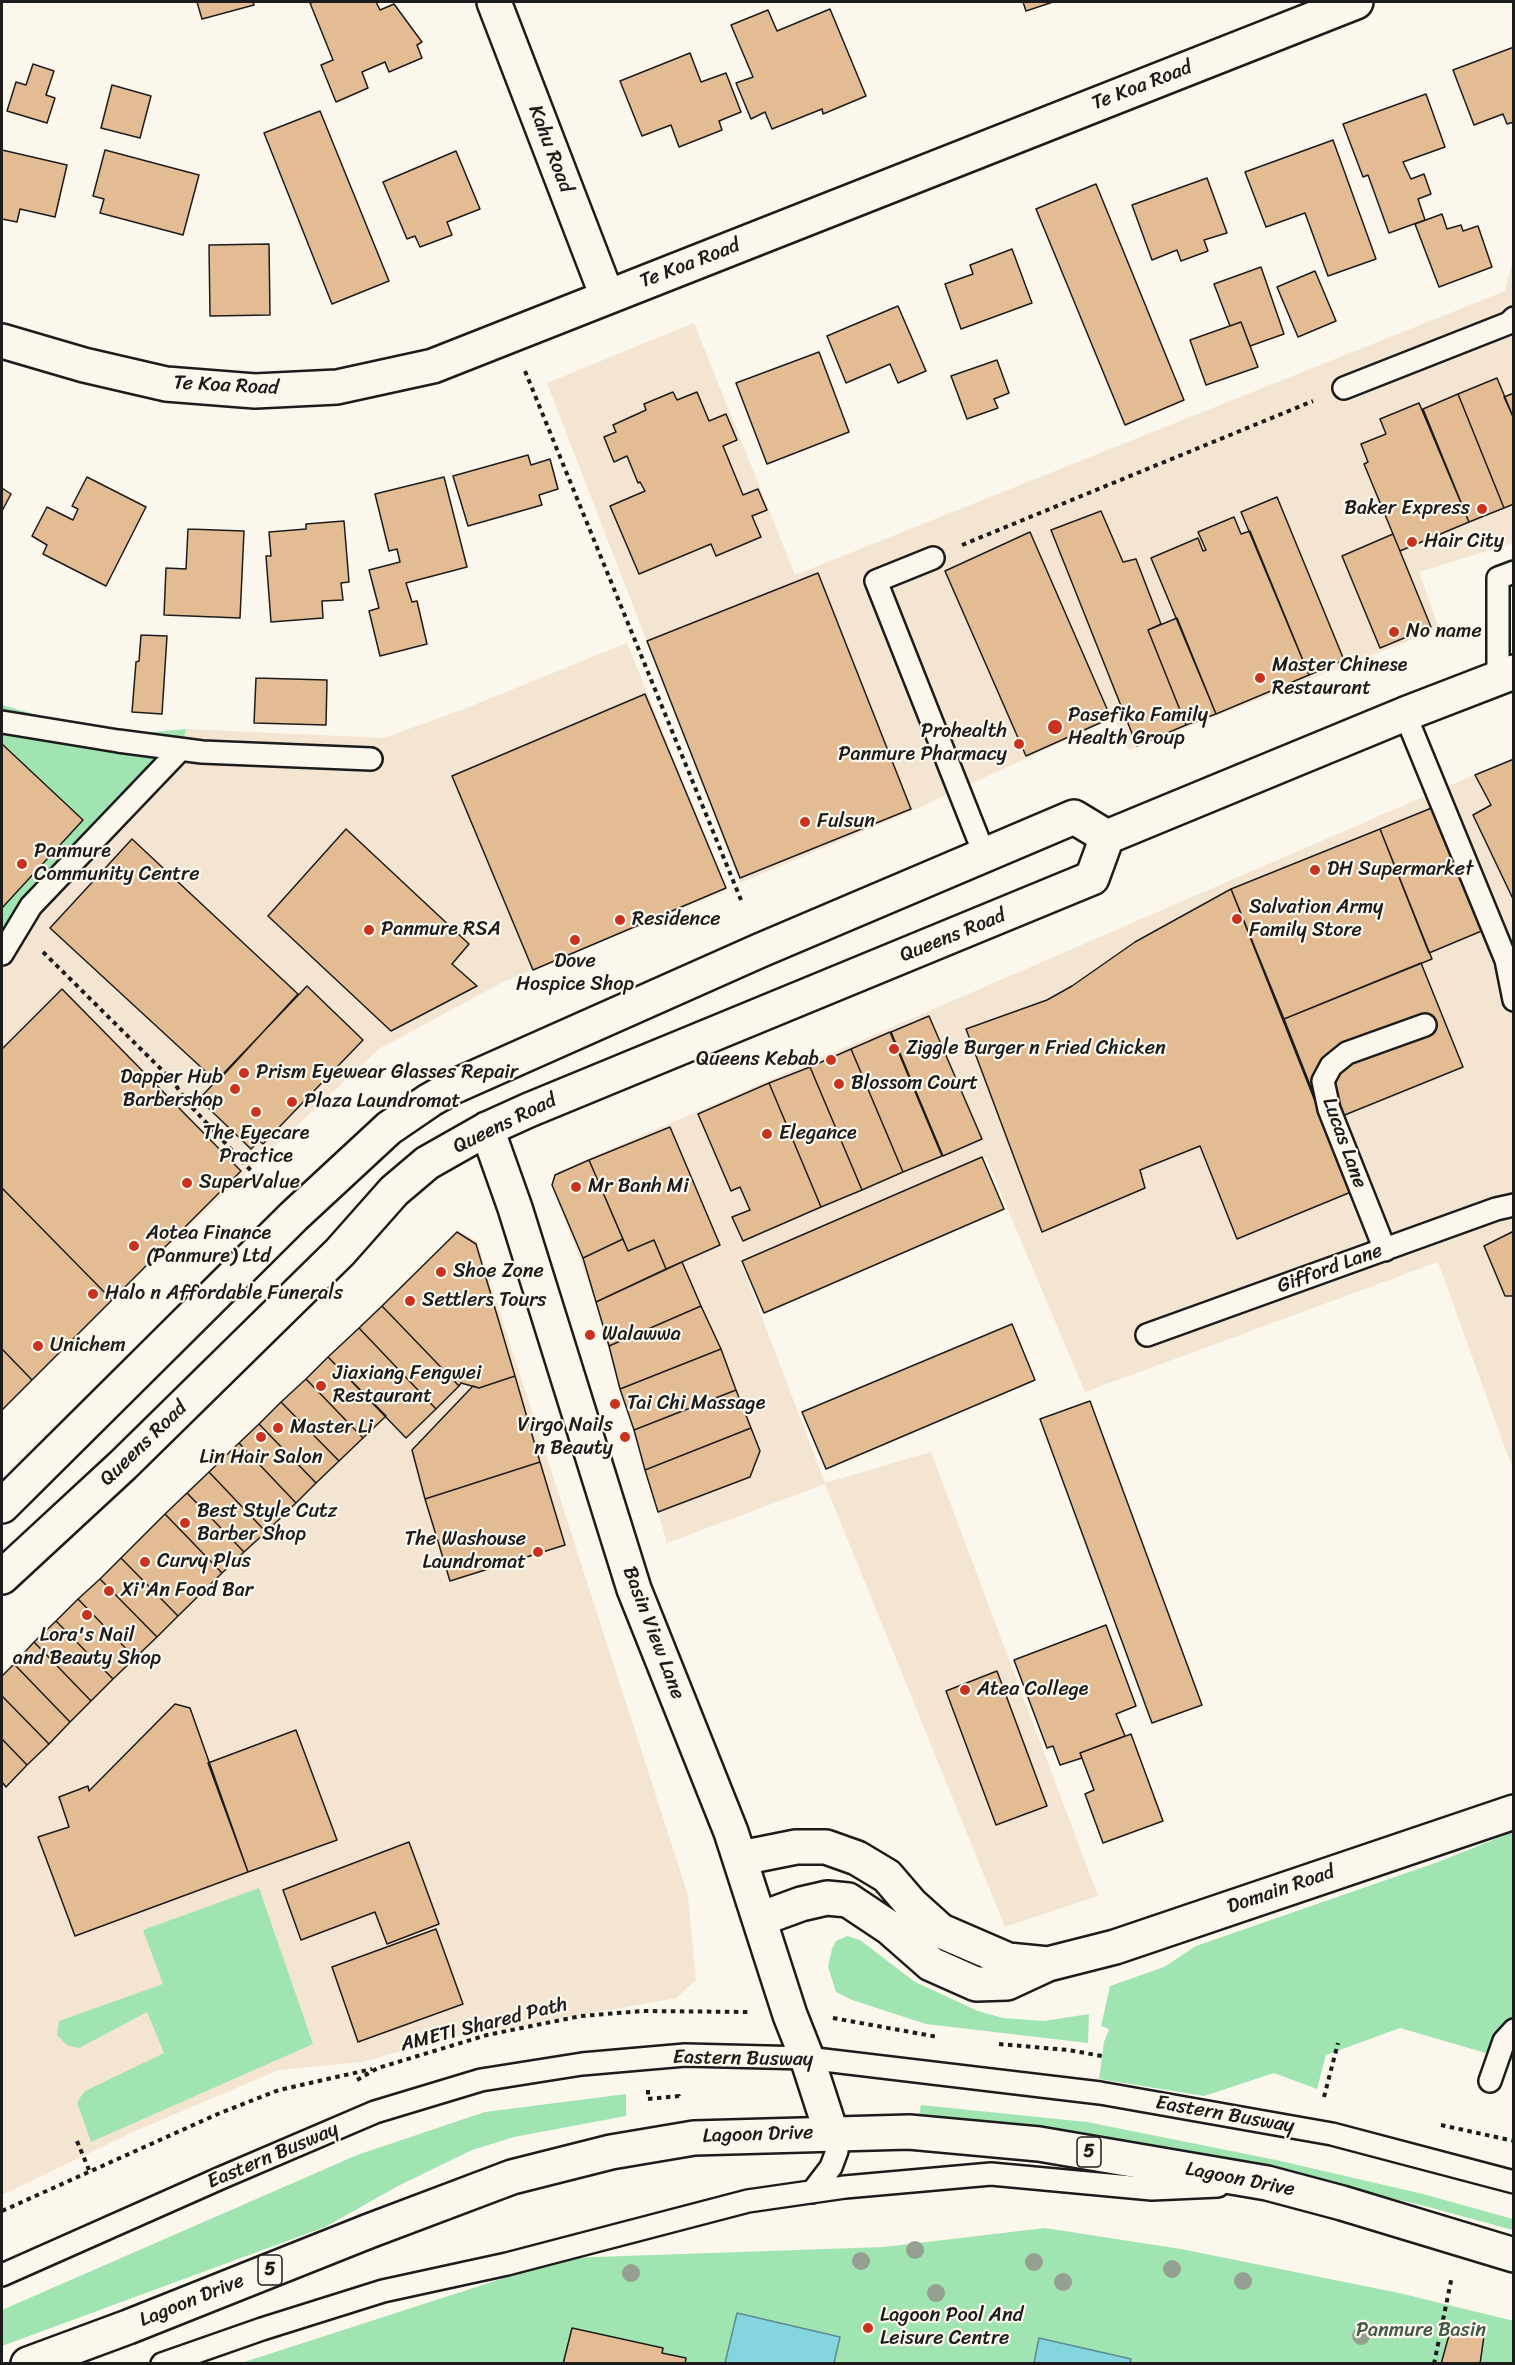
<!DOCTYPE html>
<html>
<head>
<meta charset="utf-8">
<style>
  body { margin:0 }
  #map { position:relative; width:1515px; height:2365px; overflow:hidden; background:#fbf7ec; font-family:Sriracha,sans-serif }
  canvas { display:block }
  .frame { position:absolute; inset:0; border:3px solid #1c1c1c; pointer-events:none }
</style>
</head>
<body>
<div id="map">
<canvas width="1515" height="2365"></canvas>
<div class="frame"></div>
</div>
<script>
const context = document.querySelector('canvas').getContext('2d');
context.lineJoin = 'round';
function paint(path, color) { context.fillStyle = color; context.fill(path, 'evenodd'); }
const shape = rows => new Path2D(rows.map(r => 'M' + r).join(''));
function strokePath(path, color, width, dash) { context.strokeStyle = color; context.lineWidth = width; context.lineCap = dash ? 'butt' : 'round'; context.setLineDash(dash || []); context.stroke(path); }
function label(font, color, halo, rows, align = 'center') {
  context.font = font + ' Sriracha,sans-serif'; context.lineWidth = 4.5; context.setLineDash([]); context.textBaseline = 'middle'; context.strokeStyle = halo; context.fillStyle = color; for (const [text, x, y, turn = 0] of rows) {
    context.save(); context.translate(x, y); context.rotate((+turn || 0) * Math.PI / 180); context.textAlign = isNaN(turn) ? turn : align; if (halo) context.strokeText(text, 0, 0); context.fillText(text, 0, 0); context.restore();
  }
}
paint(shape([
  [1513,260,1513,543,1419,572,1439,629,1129,750,1114,718,907,813,740,883,547,383,694,323,795,575,1505,291],
  [627,643,727,890,503,982,379,1049,2,1401,2,950,176,770,186,729,384,738,464,709],
  [1513,758,1513,1470,1438,1262,1085,1392,986,1158,740,1260,825,1483,931,1452,1098,1896,1005,1927,825,1484,667,1543,595,1299,552,1186,555,1173],
  [457,1231,477,1241,688,1895,696,1980,676,1998,441,2040,362,2062,279,2070,135,2131,2,2195,2,1676]
]), '#f4e5d2');
paint(shape([
  [2,705,112,736,186,729,176,770,2,950],
  [1513,1832,1513,2061,1400,2028,1326,2055,1317,2089,1274,2073,1204,2096,1099,2079,1104,2042,1109,2029,1101,2026,1110,1986,1164,1967,1196,1946,1438,1862],
  [259,1888,313,2044,91,2142,77,2102,85,2091,164,2053,147,2012,79,2048,67,2045,57,2035,59,2021,163,1984,143,1930],
  [847,1936,860,1940,915,1982,978,2011,1003,2018,1044,2021,1089,2014,1088,2043,926,2024,852,2000,836,1992,828,1967,832,1949,836,1941],
  [626,2094,626,2116,514,2137,472,2150,400,2185,325,2227,2,2346,2,2310,357,2155,485,2112],
  [921,2105,1087,2122,1276,2160,1423,2194,1513,2219,1513,2230,1421,2205,1272,2171,1084,2137,919,2115],
  [1045,2228,1181,2249,1399,2293,1514,2321,1513,2364,238,2364,566,2258,884,2247]
]), '#a0e5b1');
const water = shape([
  [737,2313,840,2337,834,2363,725,2363,737,2313],
  [1039,2338,1131,2359,1130,2363,1034,2363,1039,2338]
]);
paint(water, '#85d5df');
strokePath(water, '#5b8b91', 1.5);
const building = shape([
  [197,2,253,2,254,5,202,19,197,2],
  [314,2,376,2,380,10,394,4,422,42,417,45,422,58,389,72,385,62,362,72,368,88,336,102,321,65,333,60,310,3,314,2],
  [1023,2,1053,2,1026,11,1023,2],
  [830,9,866,96,823,114,822,109,772,129,765,112,751,119,736,83,753,77,731,25,768,10,777,31,830,9],
  [1514,47,1514,122,1507,124,1503,114,1474,125,1453,70,1514,47],
  [690,53,701,82,726,73,741,112,719,121,722,130,679,147,671,125,642,136,620,81,690,53],
  [33,64,54,71,46,95,55,98,47,123,7,111,16,82,26,85,33,64],
  [112,85,151,96,140,138,101,128,112,85],
  [1426,94,1445,147,1403,162,1411,179,1424,174,1431,194,1418,199,1425,220,1389,233,1368,175,1363,177,1343,124,1426,94],
  [320,111,389,281,332,304,264,133,320,111],
  [1333,140,1376,259,1328,276,1305,213,1266,227,1245,172,1333,140],
  [2,150,67,165,55,217,20,209,17,222,2,219,2,150],
  [105,150,199,175,183,235,100,213,104,199,93,196,105,150],
  [456,151,480,209,447,222,452,235,420,247,415,236,407,239,383,182,456,151],
  [1207,178,1227,233,1204,240,1208,251,1181,261,1177,250,1152,260,1132,205,1207,178],
  [1096,184,1184,400,1125,425,1036,209,1096,184],
  [1442,214,1447,229,1461,225,1463,231,1478,226,1492,267,1439,287,1415,224,1442,214],
  [269,244,270,315,210,316,209,245,269,244],
  [1012,249,1032,303,961,329,945,284,973,274,970,265,1012,249],
  [1261,267,1284,334,1250,346,1241,322,1230,326,1214,284,1261,267],
  [1315,271,1336,321,1298,337,1277,287,1315,271],
  [898,306,926,371,898,383,890,364,846,383,827,336,898,306],
  [1241,322,1258,367,1206,385,1190,340,1241,322],
  [819,352,849,432,767,464,736,383,819,352],
  [997,360,1009,393,994,399,998,408,967,419,951,376,997,360],
  [1497,378,1514,419,1514,504,1504,508,1458,394,1497,378],
  [673,392,677,400,697,392,709,421,726,414,737,440,723,446,743,495,758,489,767,510,752,516,761,537,716,556,711,544,639,574,610,506,645,491,640,482,638,483,627,456,614,462,604,437,616,432,613,425,646,410,644,404,673,392],
  [1514,393,1514,419,1504,397,1514,393],
  [1458,394,1504,508,1469,522,1423,409,1458,394],
  [1419,403,1469,522,1400,551,1364,464,1368,462,1361,444,1386,434,1380,419,1419,403],
  [528,455,531,465,550,459,558,489,539,495,542,505,468,526,453,476,528,455],
  [87,477,146,507,106,586,43,554,47,545,32,536,47,507,73,520,78,509,72,506,87,477],
  [444,477,467,567,406,583,412,602,417,601,427,644,380,656,369,611,379,608,369,570,400,562,397,549,389,551,375,494,444,477],
  [2,488,11,494,2,511,2,488],
  [1277,497,1344,660,1309,675,1241,512,1277,497],
  [1101,511,1123,562,1136,559,1161,624,1148,630,1186,725,1137,746,1051,530,1101,511],
  [1234,517,1241,534,1250,531,1309,675,1216,714,1151,558,1198,538,1203,551,1206,550,1198,532,1234,517],
  [344,521,349,582,341,583,343,600,322,601,323,618,271,622,266,556,271,556,269,532,306,529,306,524,344,521],
  [188,529,244,531,240,618,164,615,166,568,186,569,188,529],
  [1030,532,1111,718,1026,756,945,571,1030,532],
  [1393,534,1431,627,1380,648,1342,556,1393,534],
  [818,573,911,809,740,878,647,641,818,573],
  [1177,618,1216,714,1186,725,1148,630,1177,618],
  [141,635,167,636,162,714,132,712,136,662,139,661,141,635],
  [256,678,327,680,326,725,254,723,256,678],
  [645,694,726,888,533,970,452,776,645,694],
  [2,744,83,820,2,908,2,744],
  [1514,759,1514,901,1473,815,1491,805,1475,775,1514,759],
  [1434,807,1484,930,1429,953,1380,829,1434,807],
  [346,829,469,944,452,964,477,986,391,1031,268,916,346,829],
  [1380,829,1432,959,1284,1019,1231,889,1380,829],
  [132,839,298,994,217,1082,50,928,132,839],
  [1231,889,1351,1192,1237,1239,1200,1146,1140,1170,1145,1188,1042,1232,966,1029,1047,1000,1072,986,1135,942,1231,889],
  [1421,963,1463,1067,1325,1123,1284,1019,1421,963],
  [307,986,363,1040,263,1144,259,1141,251,1149,199,1099,307,986],
  [62,989,241,1171,112,1300,2,1188,2,1049,62,989],
  [929,1016,982,1139,943,1156,891,1032,929,1016],
  [890,1032,942,1156,903,1172,851,1049,890,1032],
  [851,1049,903,1172,862,1190,810,1067,851,1049],
  [810,1067,862,1190,821,1207,769,1083,810,1067],
  [769,1083,821,1207,743,1241,732,1217,750,1210,740,1187,731,1191,698,1114,769,1083],
  [670,1127,720,1245,666,1269,654,1240,628,1251,589,1160,670,1127],
  [982,1157,1004,1209,764,1313,742,1261,982,1157],
  [589,1160,623,1239,583,1258,552,1185,555,1175,589,1160],
  [2,1188,112,1300,32,1380,2,1349,2,1188],
  [1514,1231,1514,1296,1505,1296,1484,1246,1514,1231],
  [457,1232,476,1244,515,1376,479,1388,461,1383,459,1386,382,1306,457,1232],
  [623,1239,628,1251,654,1240,666,1269,596,1302,583,1258,623,1239],
  [682,1262,701,1306,609,1346,596,1302,682,1262],
  [382,1306,459,1386,436,1409,359,1328,382,1306],
  [701,1306,721,1349,620,1389,609,1346,701,1306],
  [1012,1324,1035,1380,826,1469,802,1412,1012,1324],
  [359,1328,436,1409,406,1438,328,1357,359,1328],
  [2,1349,32,1380,2,1410,2,1349],
  [721,1349,736,1390,634,1430,620,1389,721,1349],
  [328,1357,386,1416,363,1438,306,1379,328,1357],
  [515,1376,540,1462,425,1499,412,1450,473,1386,479,1388,515,1376],
  [306,1379,363,1438,339,1461,281,1402,306,1379],
  [736,1390,751,1428,645,1470,634,1430,736,1390],
  [1090,1401,1202,1705,1152,1723,1040,1419,1090,1401],
  [281,1402,339,1461,316,1483,259,1424,281,1402],
  [259,1424,316,1483,296,1503,239,1443,259,1424],
  [751,1428,760,1451,750,1477,658,1512,645,1470,751,1428],
  [239,1443,296,1503,266,1532,209,1472,239,1443],
  [540,1462,565,1545,450,1581,425,1499,540,1462],
  [209,1472,266,1532,244,1552,187,1493,209,1472],
  [187,1493,244,1552,222,1573,165,1514,187,1493],
  [165,1514,222,1573,178,1616,121,1558,165,1514],
  [121,1558,178,1616,157,1637,100,1579,121,1558],
  [100,1579,157,1637,135,1658,78,1599,100,1579],
  [78,1599,135,1658,113,1679,56,1621,78,1599],
  [56,1621,113,1679,91,1701,34,1642,56,1621],
  [1106,1625,1136,1706,1116,1714,1125,1736,1080,1753,1082,1758,1060,1765,1053,1746,1047,1748,1014,1660,1106,1625],
  [34,1642,91,1701,70,1722,14,1664,34,1642],
  [14,1664,70,1722,49,1744,2,1696,2,1676,14,1664],
  [997,1671,1047,1806,996,1825,946,1691,997,1671],
  [2,1696,49,1744,27,1765,2,1739,2,1696],
  [175,1704,190,1708,248,1872,75,1936,38,1837,69,1827,59,1797,88,1786,89,1791,175,1704],
  [296,1730,337,1840,248,1872,208,1763,296,1730],
  [1131,1734,1163,1821,1103,1843,1085,1794,1094,1790,1080,1753,1131,1734],
  [2,1739,27,1765,6,1787,2,1782,2,1739],
  [409,1842,439,1924,387,1944,375,1912,301,1940,283,1890,409,1842],
  [436,1929,463,2004,358,2042,332,1967,436,1929],
  [572,2328,663,2348,662,2353,686,2358,685,2364,563,2364,572,2328],
  [1451,2328,1484,2336,1480,2364,1441,2364,1451,2328]
]);
paint(building, '#e3bc94');
strokePath(building, '#1c1c1c', 1.5);
const lane = shape([
  [1344,388,1509,323,1514,318],
  [933,558,876,581,985,856],
  [1498,678,1498,578,1514,572],
  [1405,714,1506,960,1514,1000],
  [2,722,118,741,202,752,371,759],
  [2,954,31,906,180,750],
  [1385,1250,1329,1109,1323,1081,1331,1066,1347,1053,1425,1025],
  [1147,1335,1496,1209,1514,1205],
  [1490,2081,1504,2041,1514,2030],
  [812,2192,831,2167,837,2151,831,2132],
  [2,2275,223,2177,375,2112,481,2080,582,2064,685,2055,807,2058,1100,2093,1332,2134,1514,2182],
  [162,2364,262,2329,383,2291,507,2264,748,2201,845,2187,991,2174,1152,2189,1218,2186]
]);
const street = shape([
  [494,2,607,296],
  [2,341,84,365,166,384,255,391,337,387,433,366,1356,2],
  [487,1129,515,1208,634,1589,731,1832,790,2015,807,2058,831,2132],
  [741,1858,796,1847,826,1847,857,1858,887,1876,911,1904,941,1931,1008,1960,1048,1964,1007,1983,976,1984,931,1964,890,1928,848,1900,827,1898,801,1904,760,1919],
  [1048,1964,1115,1947,1514,1812]
]);
const secondary = shape([
  [1107,837,1405,714,1514,672],
  [2,1506,294,1216,389,1128,430,1100,453,1087,761,950,1074,817,1107,837],
  [2,1577,123,1465,340,1252,394,1191,427,1163,487,1129,529,1110,1092,878,1107,837]
]);
const primary = shape([
  [28,2364,128,2327,369,2231,512,2177,611,2152,694,2138,909,2132,1039,2144,1267,2183,1342,2203,1514,2255]
]);
strokePath(lane, '#1c1c1c', 26);
strokePath(street, '#1c1c1c', 38);
strokePath(secondary, '#1c1c1c', 38);
strokePath(primary, '#1c1c1c', 38);
strokePath(shape([
  [525,371,741,900],
  [962,545,1313,401],
  [43,952,173,1081,186,1101,257,1177],
  [833,2018,938,2037],
  [999,2044,1068,2050,1102,2056],
  [357,2080,378,2068,487,2035,581,2016,643,2011,748,2012],
  [648,2090,648,2099,679,2096,680,2100],
  [1324,2097,1338,2043],
  [1441,2125,1514,2141],
  [77,2141,89,2170],
  [2,2211,220,2113,279,2090,372,2069],
  [1434,2364,1452,2276]
]), '#1c1c1c', 4, [4.5, 4.5]);
strokePath(lane, '#fbf7ec', 21);
strokePath(street, '#fbf7ec', 33);
strokePath(secondary, '#fbf7ec', 33);
strokePath(primary, '#fbf7ec', 33);
context.fillStyle = '#96a092';
for (const [x, y] of [
  [915,2250],
  [861,2261],
  [1034,2262],
  [1172,2269],
  [631,2273],
  [1243,2281],
  [1063,2282],
  [936,2293],
  [1361,2336]
]) { context.beginPath(); context.arc(x, y, 9, 0, 2 * Math.PI); context.fill(); }
for (const [x, y, r, color] of [
  [1482,509,6,"#c8321e"],
  [1412,542,6,"#c8321e"],
  [1394,632,6,"#c8321e"],
  [1260,678,6,"#c8321e"],
  [1055,727,8,"#c8321e"],
  [1019,744,6,"#c8321e"],
  [805,822,6,"#c8321e"],
  [22,864,6,"#c8321e"],
  [1315,870,6,"#c8321e"],
  [1237,919,6,"#c8321e"],
  [620,920,6,"#c8321e"],
  [369,930,6,"#c8321e"],
  [575,940,6,"#c8321e"],
  [894,1049,6,"#c8321e"],
  [831,1060,6,"#c8321e"],
  [244,1073,6,"#c8321e"],
  [839,1084,6,"#c8321e"],
  [235,1089,6,"#c8321e"],
  [292,1102,6,"#c8321e"],
  [256,1112,6,"#c8321e"],
  [767,1134,6,"#c8321e"],
  [187,1183,6,"#c8321e"],
  [576,1187,6,"#c8321e"],
  [134,1246,6,"#c8321e"],
  [441,1272,6,"#c8321e"],
  [93,1294,6,"#c8321e"],
  [410,1301,6,"#c8321e"],
  [590,1335,6,"#c8321e"],
  [38,1346,6,"#c8321e"],
  [321,1386,6,"#c8321e"],
  [615,1404,6,"#c8321e"],
  [278,1428,6,"#c8321e"],
  [261,1437,6,"#c8321e"],
  [625,1437,6,"#c8321e"],
  [185,1523,6,"#c8321e"],
  [538,1552,6,"#c8321e"],
  [145,1562,6,"#c8321e"],
  [109,1591,6,"#c8321e"],
  [87,1615,6,"#c8321e"],
  [965,1690,6,"#c8321e"],
  [868,2328,6,"#c8321e"]
]) { const dot = new Path2D(); dot.arc(x, y, r, 0, 2 * Math.PI); context.fillStyle = color; context.fill(dot); strokePath(dot, '#fbf7ec', 2); }
for (const [x, y, w] of [
  [1089,2152,24],
  [270,2270,24]
]) { const box = new Path2D(); box.roundRect(x - w / 2, y - 15, w, 30, 4.5); context.fillStyle = '#fbf7ec'; context.fill(box); strokePath(box, '#1c1c1c', 1.5); }
label('bold 18px', '#1c1c1c', null, [
  ["5",1089,2152],
  ["5",270,2270]
]);
label('20px', '#1c1c1c', '#fbf7ec', [
  ["Te Koa Road",1142,86,-21],
  ["Kahu Road",550,149,69],
  ["Te Koa Road",690,264,-21],
  ["Te Koa Road",226,386,3],
  ["Queens Road",953,936,-22],
  ["Queens Road",505,1124,-26],
  ["Lucas Lane",1344,1143,70],
  ["Gifford Lane",1330,1269,-20],
  ["Queens Road",144,1444,-44],
  ["Basin View Lane",653,1633,69],
  ["Domain Road",1281,1890,-19],
  ["AMETI Shared Path",484,2025,-14],
  ["Eastern Busway",743,2059,1],
  ["Eastern Busway",1225,2115,10],
  ["Lagoon Drive",758,2135,-2],
  ["Eastern Busway",273,2156,-23],
  ["Lagoon Drive",1240,2180,11],
  ["Lagoon Drive",192,2301,-22]
]);
label('20px', '#1c1c1c', '#fbf7ec', [
  ["Baker Express",1470,509,"right"],
  ["Hair City",1424,542],
  ["No name",1406,632],
  ["Master Chinese",1272,666],
  ["Restaurant",1272,689],
  ["Pasefika Family",1068,716],
  ["Health Group",1068,739],
  ["Prohealth",1007,732,"right"],
  ["Panmure Pharmacy",1007,755,"right"],
  ["Fulsun",817,822],
  ["Panmure",34,852],
  ["Community Centre",34,875],
  ["DH Supermarket",1327,870],
  ["Salvation Army",1249,908],
  ["Family Store",1249,931],
  ["Residence",632,920],
  ["Panmure RSA",381,930],
  ["Dove",575,962,"center"],
  ["Hospice Shop",575,985,"center"],
  ["Ziggle Burger n Fried Chicken",906,1049],
  ["Queens Kebab",819,1060,"right"],
  ["Prism Eyewear Glasses Repair",256,1073],
  ["Dapper Hub",223,1078,"right"],
  ["Barbershop",223,1101,"right"],
  ["Blossom Court",851,1084],
  ["Plaza Laundromat",304,1102],
  ["The Eyecare",256,1134,"center"],
  ["Practice",256,1157,"center"],
  ["Elegance",779,1134],
  ["SuperValue",199,1183],
  ["Mr Banh Mi",588,1187],
  ["Aotea Finance",146,1234],
  ["(Panmure) Ltd",146,1257],
  ["Shoe Zone",453,1272],
  ["Halo n Affordable Funerals",105,1294],
  ["Settlers Tours",422,1301],
  ["Walawwa",602,1335],
  ["Unichem",50,1346],
  ["Jiaxiang Fengwei",333,1374],
  ["Restaurant",333,1397],
  ["Tai Chi Massage",627,1404],
  ["Virgo Nails",613,1426,"right"],
  ["n Beauty",613,1449,"right"],
  ["Master Li",290,1428],
  ["Lin Hair Salon",261,1458,"center"],
  ["Best Style Cutz",197,1512],
  ["Barber Shop",197,1535],
  ["The Washouse",526,1540,"right"],
  ["Laundromat",526,1563,"right"],
  ["Curvy Plus",157,1562],
  ["Xi'An Food Bar",121,1591],
  ["Lora's Nail",87,1636,"center"],
  ["and Beauty Shop",87,1659,"center"],
  ["Atea College",977,1690],
  ["Lagoon Pool And",880,2316],
  ["Leisure Centre",880,2339]
], 'left');
label('20px', '#445849', '#fbf7ec', [
  ["Panmure Basin",1421,2331]
]);
</script>
</body>
</html>
